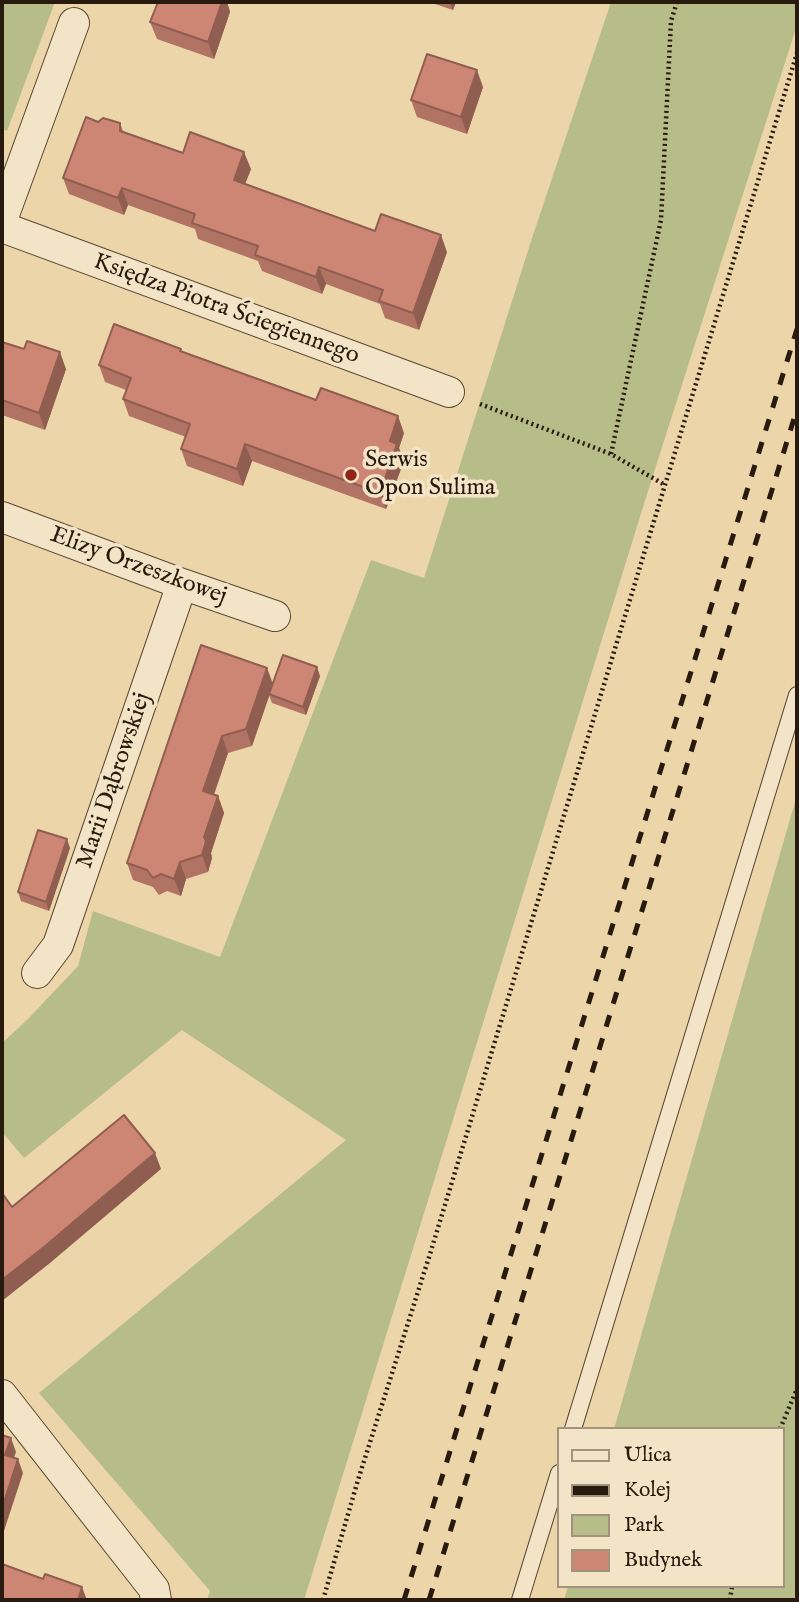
<!DOCTYPE html>
<html>
<head>
<meta charset="utf-8">
<style>
  body { margin:0 }
  #map { position:relative; width:799px; height:1602px; overflow:hidden; background:#ecd5a9; font-family:"IM FELL English",serif }
  canvas { display:block }
  .frame { position:absolute; inset:0; border:4px solid #281a0e; pointer-events:none }
  .legend { position:absolute; left:557px; top:1427px; width:228px; height:161px; box-sizing:border-box; background:#f3e4c7; border:2px solid #a2937d; margin:0; padding:9px 12px; list-style:none; font-size:21px; color:#281a0e }
  .legend li { display:flex; align-items:center; gap:14px; height:35px }
  .legend b { width:35px; border:2px solid #a2937d }
</style>
</head>
<body>
<div id="map">
<canvas width="799" height="1602"></canvas>
<div class="frame"></div>
<ul class="legend">
<li><b style="height:9px;background:#f3e4c7"></b>Ulica</li>
<li><b style="height:9px;background:#281a0e"></b>Kolej</li>
<li><b style="height:19px;background:#b7bd89"></b>Park</li>
<li><b style="height:19px;background:#cd8674"></b>Budynek</li>
</ul>
</div>
<script>
const context = document.querySelector('canvas').getContext('2d');
context.lineJoin = 'round';
function paint(path, color) { context.fillStyle = color; context.fill(path, 'evenodd'); }
const shape = rows => new Path2D(rows.map(r => 'M' + r).join(''));
function strokePath(path, color, width, dash) { context.strokeStyle = color; context.lineWidth = width; context.lineCap = dash ? 'butt' : 'round'; context.setLineDash(dash || []); context.stroke(path); }
function label(font, color, halo, rows, align = 'center') {
  context.font = font + ' "IM FELL English",serif'; context.lineWidth = 7; context.setLineDash([]); context.textBaseline = 'middle'; context.strokeStyle = halo; context.fillStyle = color; for (const [text, x, y, turn = 0] of rows) {
    context.save(); context.translate(x, y); context.rotate((+turn || 0) * Math.PI / 180); context.textAlign = isNaN(turn) ? turn : align; if (halo) context.strokeText(text, 0, 0); context.fillText(text, 0, 0); context.restore();
  }
}
paint(shape([
  [2,2,55,2,7,131,2,129],
  [611,2,797,2,797,25,648,491,304,1600,207,1600,210,1591,39,1393,346,1140,182,1030,24,1158,2,1132,2,1043,29,1018,78,966,93,911,220,957,371,560,424,578,533,235],
  [797,795,797,1600,564,1600,568,1586,783,1586,783,1429,614,1429]
]), '#b7bd89');
const lane = shape([
  [573,1429,797,695],
  [520,1600,559,1473]
]);
const street = shape([
  [2,220,74,23],
  [2,227,449,392],
  [2,517,182,584,275,616],
  [37,973,58,945,182,584],
  [2,1395,154,1589,156,1600]
]);
strokePath(lane, '#594935', 18);
strokePath(street, '#594935', 32);
strokePath(shape([
  [480,404,611,454,665,485],
  [611,454,661,220,671,21,677,2],
  [780,1429,797,1389],
  [323,1600,358,1480,430,1254,797,53],
  [730,1600,732,1586]
]), '#281a0e', 4.5, [2, 3.5]);
strokePath(lane, '#f3e4c7', 16);
strokePath(street, '#f3e4c7', 30);
strokePath(shape([
  [404,1600,797,329],
  [429,1600,797,409]
]), '#281a0e', 5, [12, 12]);
paint(shape([
  [158,2,227,2,230,12,214,59,157,39,150,22],
  [429,2,456,2,453,10],
  [483,87,467,134,417,117,411,100],
  [98,122,120,123,123,131,183,153,251,169,245,184,375,231,447,252,419,330,385,318,380,304,326,284,322,294,262,271,258,261,198,239,195,229,128,205,124,215,69,194,63,178],
  [2,342,24,349,66,369,45,430,2,415],
  [182,352,404,433,399,448,404,461,386,509,252,461,243,486,187,466,181,449,186,437,129,416,123,399,126,390,105,382,99,365],
  [267,668,273,684,320,676,306,715,272,703,269,695,252,746,228,753,214,795,218,796,224,813,211,853,212,858,208,872,186,879,181,896,167,891,159,895,153,887,133,880,127,863],
  [70,848,49,911,21,901,18,892]
]), '#b07364');
paint(shape([
  [222,2,227,2,230,12,214,59,208,42],
  [450,2,456,2,453,10],
  [477,70,483,87,467,134,461,117],
  [244,152,251,169,240,197,234,180],
  [122,188,128,205,124,215,118,198],
  [441,235,447,252,419,330,413,313],
  [319,267,326,284,322,294,316,277],
  [60,352,66,369,45,430,39,413],
  [398,416,404,433,399,448,404,461,386,509,380,493,390,441],
  [245,444,252,461,243,486,237,469],
  [317,667,320,676,306,715,303,707],
  [267,668,273,685,252,746,246,729],
  [222,736,228,753,209,808,203,791],
  [218,796,224,813,211,853,212,858,208,872,202,855,204,837],
  [67,839,70,848,49,911,46,902],
  [180,862,186,879,181,896,174,879],
  [155,1153,161,1169,50,1263,2,1301,2,1280],
  [11,1438,16,1452,10,1469,5,1455],
  [18,1459,23,1473,2,1537,2,1508],
  [82,1587,87,1600,78,1600]
]), '#905e51');
const building = shape([
  [158,2,222,2,208,42,150,22,158,2],
  [427,54,477,70,461,117,411,100,427,54],
  [86,117,98,122,103,118,120,123,120,131,183,153,190,132,244,152,234,180,375,231,381,214,441,235,413,313,379,301,383,290,319,267,316,277,255,255,258,246,192,223,195,214,122,188,118,198,63,178,86,117],
  [114,324,181,349,180,351,316,400,321,388,398,416,390,441,397,444,380,493,245,444,237,469,181,449,190,424,123,399,131,378,99,365,114,324],
  [27,341,60,352,39,413,2,400,2,342,24,349,27,341],
  [201,645,267,668,246,729,222,736,203,791,218,796,204,837,206,841,202,855,180,862,174,879,161,874,153,878,147,870,127,863,201,645],
  [283,655,317,667,303,707,269,694,283,655],
  [38,830,67,839,46,902,18,892,38,830],
  [124,1115,155,1153,44,1247,2,1280,2,1193,12,1207,124,1115],
  [2,1435,11,1438,5,1455,18,1459,2,1508,2,1435],
  [2,1564,43,1579,45,1574,82,1587,78,1600,2,1600,2,1564]
]);
paint(building, '#cd8674');
strokePath(building, '#905e51', 2);
for (const [x, y, r, color] of [
  [351,475,7,"#8f2418"]
]) { const dot = new Path2D(); dot.arc(x, y, r, 0, 2 * Math.PI); context.fillStyle = color; context.fill(dot); strokePath(dot, '#f3e4c7', 2.5); }
label('24px', '#281a0e', '#f3e4c7', [
  ["Księdza Piotra Ściegiennego",226,310,20],
  ["Elizy Orzeszkowej",138,567,20],
  ["Marii Dąbrowskiej",115,781,-71]
]);
label('24px', '#281a0e', '#f3e4c7', [
  ["Serwis",365,461],
  ["Opon Sulima",365,489]
], 'left');
</script>
</body>
</html>
